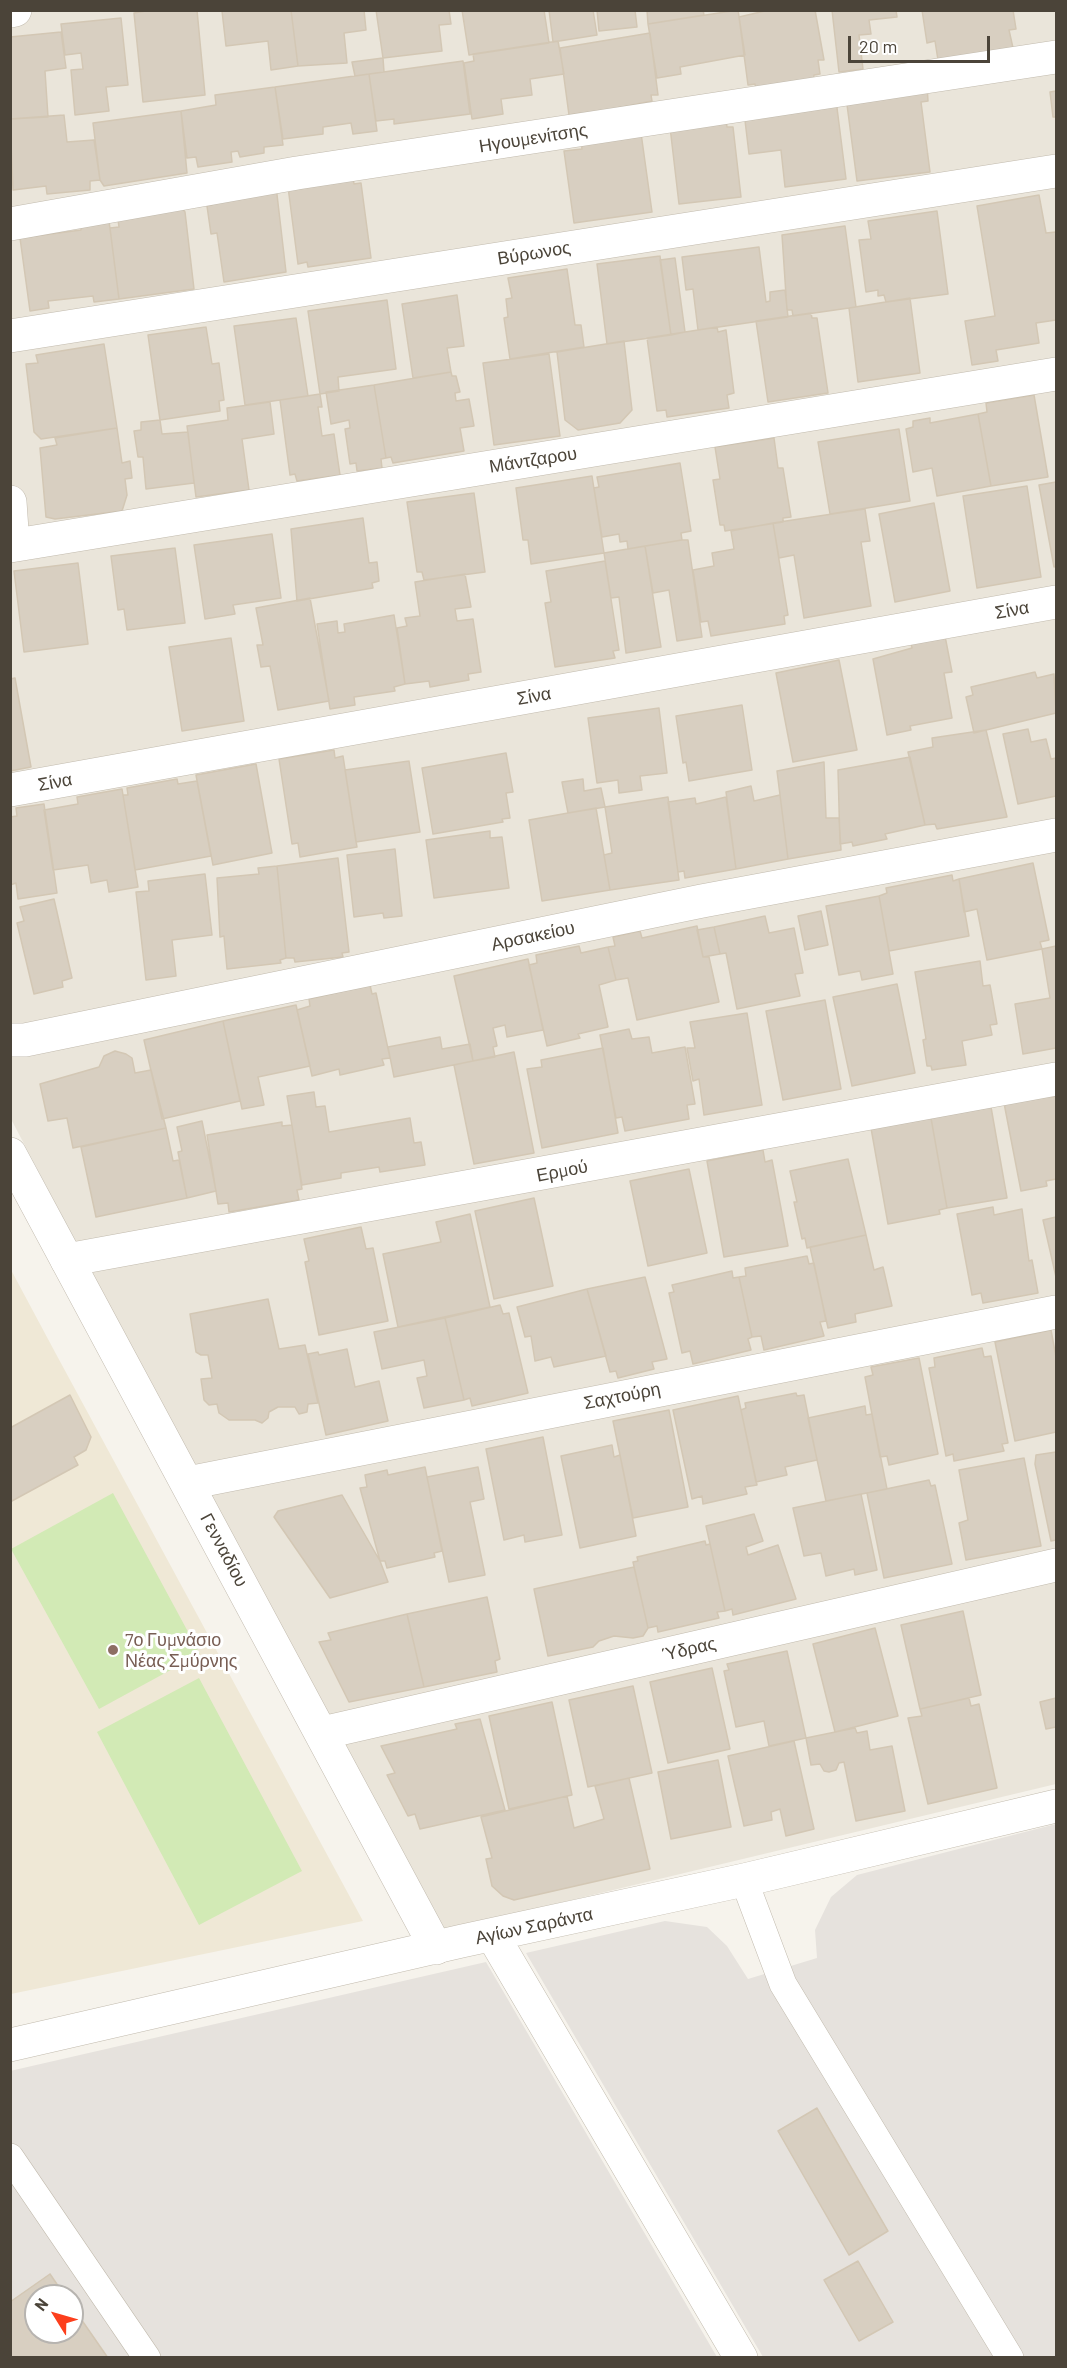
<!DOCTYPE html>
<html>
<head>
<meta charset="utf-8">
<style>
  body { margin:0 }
  #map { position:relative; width:1067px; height:2368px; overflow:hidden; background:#f6f3ec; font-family:Barlow,sans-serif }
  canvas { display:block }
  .frame { position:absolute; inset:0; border:12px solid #4b4439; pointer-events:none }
  .north { position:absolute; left:24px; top:2284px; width:60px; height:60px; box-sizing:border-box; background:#fff; border:2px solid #b7b4b0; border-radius:50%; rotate:307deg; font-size:16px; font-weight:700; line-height:24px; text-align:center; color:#4b4439 }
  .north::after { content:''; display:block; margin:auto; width:21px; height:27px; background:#fc3f1d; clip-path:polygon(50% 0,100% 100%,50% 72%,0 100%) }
  .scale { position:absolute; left:848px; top:36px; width:142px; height:27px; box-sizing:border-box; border:3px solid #4b4439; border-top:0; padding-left:8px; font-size:18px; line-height:21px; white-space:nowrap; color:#4b4439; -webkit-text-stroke:4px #fff; paint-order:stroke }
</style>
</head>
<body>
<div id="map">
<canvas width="1067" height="2368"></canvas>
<div class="frame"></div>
<div class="north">N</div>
<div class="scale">20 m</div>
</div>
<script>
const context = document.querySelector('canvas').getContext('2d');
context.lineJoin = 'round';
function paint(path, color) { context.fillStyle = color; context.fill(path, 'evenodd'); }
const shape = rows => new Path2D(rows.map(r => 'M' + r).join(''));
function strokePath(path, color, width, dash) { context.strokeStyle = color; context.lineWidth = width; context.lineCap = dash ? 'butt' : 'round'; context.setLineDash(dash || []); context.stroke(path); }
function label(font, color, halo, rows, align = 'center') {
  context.font = font + ' Barlow,sans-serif'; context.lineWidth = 6; context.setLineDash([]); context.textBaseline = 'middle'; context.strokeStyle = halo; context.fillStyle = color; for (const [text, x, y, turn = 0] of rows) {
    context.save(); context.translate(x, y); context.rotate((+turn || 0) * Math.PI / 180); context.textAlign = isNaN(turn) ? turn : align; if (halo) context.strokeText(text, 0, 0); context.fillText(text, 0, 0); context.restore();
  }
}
paint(shape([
  [10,11,1056,11,1056,1784,438,1932,11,1119]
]), '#eae5da');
paint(shape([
  [1056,1824,1056,2357,763,2357,526,1953,665,1921,707,1927,727,1946,748,1979,817,1958,815,1930,831,1897,857,1875],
  [486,1962,717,2357,11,2357,10,2071],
  [36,2296,72,2296,72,2332,36,2332]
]), '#e6e2dd');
paint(shape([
  [10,1268,56,1354,363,1921,11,1994]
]), '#efe8d6');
paint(shape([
  [113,1493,200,1654,99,1709,11,1549],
  [199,1678,302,1871,199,1925,97,1732]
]), '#d2eab5');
const building = shape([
  [152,10,197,10,205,95,143,102,134,13,152,10],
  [291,10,298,66,271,70,268,41,226,46,222,11,291,10],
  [291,10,364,10,366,30,344,33,347,63,298,66,291,10],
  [376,10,449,10,451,24,439,25,442,51,383,58,376,10],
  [462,10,544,10,549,43,469,55,462,10],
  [549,10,593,10,597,35,553,42,549,10],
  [597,10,635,10,637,27,599,31,597,10],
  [647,10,703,10,704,15,648,24,647,10],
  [738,10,745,55,680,67,681,74,657,78,648,24,738,10],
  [769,10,815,10,824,60,818,60,820,74,814,75,813,82,756,90,755,84,748,85,739,17,769,10],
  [832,10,896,10,897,17,869,20,871,34,859,35,863,69,839,72,832,10],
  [922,10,1013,10,1016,29,1009,30,1013,48,938,60,935,41,927,43,922,10],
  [121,18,128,85,106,87,109,111,75,115,71,70,83,69,81,53,65,55,61,24,121,18],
  [61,32,66,68,45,71,48,117,10,119,10,37,61,32],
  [650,33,658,95,651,95,652,101,617,108,587,119,580,113,569,115,560,48,650,33],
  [558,41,564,74,530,79,532,95,501,99,503,114,472,119,464,63,474,61,473,54,558,41],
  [383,58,384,72,355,76,352,62,383,58],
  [463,61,470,114,394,124,394,119,376,121,369,74,463,61],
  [369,74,377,131,353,134,351,123,323,127,323,134,283,139,275,87,369,74],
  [927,86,928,101,921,102,930,172,857,181,846,97,927,86],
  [275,87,283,145,264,147,264,153,240,157,238,151,231,152,232,162,198,167,196,157,187,158,181,111,216,105,215,95,275,87],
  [1056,91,1056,117,1053,117,1050,92,1056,91],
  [836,100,846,179,785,187,781,150,749,154,744,112,836,100],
  [181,111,187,173,104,186,100,180,93,123,181,111],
  [64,115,67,142,94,140,100,180,90,181,90,190,47,194,46,186,13,190,10,119,64,115],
  [726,120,727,127,733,127,741,197,679,204,670,127,726,120],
  [641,133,652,212,574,223,564,151,582,149,581,141,641,133],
  [353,178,354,184,361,183,371,258,308,267,307,262,298,264,288,187,353,178],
  [276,186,286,272,224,282,217,233,211,234,207,206,212,205,211,196,276,186],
  [1039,195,1046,233,1056,232,1056,320,1036,323,1039,343,996,350,998,361,972,365,965,321,995,316,977,206,1039,195],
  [178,203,185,212,194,289,119,299,110,228,119,227,117,213,178,203],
  [937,211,948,294,886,302,884,295,878,296,878,290,866,292,859,240,871,239,868,221,937,211],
  [109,221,119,299,94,302,93,296,48,301,49,308,30,311,20,238,81,230,81,225,109,221],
  [845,226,856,307,793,316,792,310,787,310,782,235,845,226],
  [759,247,766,302,770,301,770,292,785,290,788,317,698,330,693,289,686,290,682,257,759,247],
  [660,256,671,335,607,344,597,264,660,256],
  [675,258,685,332,671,335,660,260,675,258],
  [567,269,575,325,581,325,584,347,510,359,504,318,508,317,506,299,512,298,508,278,567,269],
  [457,295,464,346,447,348,451,372,413,378,402,304,457,295],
  [910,298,920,373,858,382,849,308,910,298],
  [387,300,396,369,338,377,339,391,320,394,308,311,387,300],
  [811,313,812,318,817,318,828,393,768,402,756,321,811,313],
  [296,318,308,396,245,405,234,326,296,318],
  [206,327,212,364,219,363,224,400,219,401,220,411,160,420,148,335,206,327],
  [717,327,718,332,726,330,734,393,727,395,729,408,667,417,666,410,657,411,647,338,717,327],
  [624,341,632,410,620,423,578,430,565,420,557,352,624,341],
  [104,344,117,428,41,439,34,432,26,364,38,363,36,355,104,344],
  [549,354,560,436,494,445,483,363,549,354],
  [451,372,452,376,456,376,460,392,455,393,456,401,469,399,474,426,460,428,464,451,393,463,391,457,386,458,374,385,451,372],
  [374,385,386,458,381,459,382,468,357,471,356,463,350,464,345,429,350,428,349,420,331,424,326,392,374,385],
  [320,394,322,407,318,407,322,436,334,434,340,475,297,481,295,474,290,475,280,400,320,394],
  [1034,395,1048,477,991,486,978,414,987,412,986,403,1034,395],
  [270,402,274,434,242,439,249,490,196,497,187,426,228,420,227,408,270,402],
  [978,414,991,486,937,496,932,468,913,472,906,429,913,427,913,421,930,418,930,423,978,414],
  [160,420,162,434,188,432,194,483,146,489,143,457,138,457,134,431,141,430,141,422,160,420],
  [117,428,122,463,130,461,132,478,125,479,127,495,122,511,55,519,46,517,40,448,57,445,55,438,117,428],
  [899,429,910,501,830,514,818,442,899,429],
  [774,438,778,468,783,468,791,517,783,518,783,522,725,531,724,525,720,525,713,480,720,479,715,447,774,438],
  [680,463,691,531,681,533,682,540,628,549,627,541,620,542,619,534,602,537,594,488,599,487,597,477,680,463],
  [592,476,604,553,531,564,528,540,523,540,516,488,592,476],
  [1056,482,1056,566,1054,567,1039,485,1056,482],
  [1027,486,1041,577,977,588,963,496,1027,486],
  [474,493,485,572,424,580,422,572,417,572,407,502,474,493],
  [934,503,950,591,895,602,879,514,934,503],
  [865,509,870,541,861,542,871,606,804,618,794,555,779,558,773,523,865,509],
  [363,518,369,563,377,562,379,581,372,583,373,588,297,601,291,529,363,518],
  [773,523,788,615,784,616,785,624,711,636,708,621,701,622,693,570,714,566,712,553,734,549,731,531,773,523],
  [272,534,281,598,233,605,235,614,205,619,194,545,272,534],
  [682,540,688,540,702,637,677,641,669,590,653,593,645,546,682,540],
  [645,546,661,647,626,653,619,597,611,598,604,553,645,546],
  [175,548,185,623,127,630,124,609,118,610,111,556,175,548],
  [605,561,619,650,613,651,615,658,555,667,545,603,551,602,546,571,605,561],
  [78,563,88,644,24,652,14,571,78,563],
  [465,574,471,607,455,609,457,621,473,619,481,672,468,674,469,680,430,687,429,681,405,684,397,628,407,626,405,618,420,616,415,582,465,574],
  [310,598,329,701,278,710,270,666,261,667,257,645,263,645,256,608,310,598],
  [394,615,405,684,394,687,395,691,354,697,355,705,330,709,317,624,337,621,338,633,345,632,344,624,394,615],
  [945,636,952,672,944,673,952,718,910,726,911,730,887,735,873,659,912,648,911,643,945,636],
  [231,638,244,721,182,731,169,647,231,638],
  [839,660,857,750,793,762,776,673,839,660],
  [1035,672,1037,678,1054,674,1056,713,974,733,966,697,973,695,971,687,1035,672],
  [15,678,31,767,10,771,10,679,15,678],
  [742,705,752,770,689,781,686,762,683,763,676,716,742,705],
  [659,708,667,773,640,776,642,790,619,793,618,780,597,783,588,718,659,708],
  [1028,729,1031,742,1046,739,1051,759,1056,758,1056,796,1018,804,1003,734,1028,729],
  [986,730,1007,817,937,829,935,824,925,825,908,752,933,747,932,738,986,730],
  [334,750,335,758,343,756,357,847,300,857,298,843,292,844,279,759,334,750],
  [506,753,513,792,506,793,510,818,502,819,503,822,433,834,422,768,506,753],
  [910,757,925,825,885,834,887,839,853,846,852,842,840,844,838,770,910,757],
  [409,761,420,832,356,842,345,770,409,761],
  [824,762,826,818,839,818,841,850,788,859,777,771,824,762],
  [256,764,272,853,213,865,196,775,256,764],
  [177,779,178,784,197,781,211,856,135,870,123,795,128,795,127,788,177,779],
  [583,779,584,791,601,788,605,807,568,813,562,782,583,779],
  [751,786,754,801,780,795,788,859,736,869,726,792,751,786],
  [122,789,138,887,109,892,107,880,91,883,88,865,53,870,44,810,78,804,77,797,122,789],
  [668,797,679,880,610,890,604,855,612,853,605,807,668,797],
  [726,797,736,869,685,878,684,871,678,872,668,802,695,798,696,804,726,797],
  [44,804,57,893,18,899,16,883,10,885,10,817,17,816,16,808,44,804],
  [596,808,610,890,542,901,529,820,596,808],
  [490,831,490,838,502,837,509,888,434,898,426,840,490,831],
  [395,849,402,916,384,918,383,913,354,917,347,855,395,849],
  [338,858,349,952,342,953,343,957,295,962,294,958,286,958,277,866,338,858],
  [1033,863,1049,940,1040,942,1042,949,987,960,977,909,964,912,959,879,1033,863],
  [277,866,286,958,280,960,281,963,227,969,224,936,220,937,217,878,259,874,258,868,277,866],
  [205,874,212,935,172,940,176,976,146,980,136,892,149,891,148,881,205,874],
  [952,875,953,881,959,879,969,936,889,951,879,896,887,893,886,888,952,875],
  [879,896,893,974,862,980,860,971,839,975,826,906,879,896],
  [54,899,72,978,62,981,63,987,34,994,17,923,24,921,20,907,54,899],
  [821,911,828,945,805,950,798,916,821,911],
  [765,916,769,933,794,928,803,973,795,974,800,996,737,1009,726,953,720,954,714,927,765,916],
  [697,926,703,957,709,957,719,1002,637,1020,628,978,616,980,608,947,615,946,613,937,640,931,642,938,697,926],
  [714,927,720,954,703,957,697,930,714,927],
  [579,946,581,953,608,947,616,980,599,985,608,1027,578,1034,580,1038,547,1046,529,965,537,963,536,955,579,946],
  [1056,946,1056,1048,1023,1054,1015,1004,1050,998,1042,949,1056,946],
  [528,959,543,1030,507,1037,505,1025,493,1028,497,1046,493,1047,495,1057,473,1061,454,976,528,959],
  [980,961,983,986,990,985,997,1024,990,1025,992,1035,962,1041,966,1065,932,1070,931,1066,927,1066,923,1040,926,1039,915,972,980,961],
  [897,984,915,1073,852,1086,833,997,897,984],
  [370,985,372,994,376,993,390,1058,382,1059,384,1065,340,1075,339,1069,312,1076,297,1010,310,1006,309,999,370,985],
  [825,1000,841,1089,783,1100,766,1011,825,1000],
  [296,1005,310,1066,258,1077,264,1105,242,1109,223,1021,296,1005],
  [747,1013,762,1105,704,1115,699,1079,693,1081,687,1048,695,1048,690,1022,747,1013],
  [223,1021,240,1101,162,1119,144,1040,223,1021],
  [629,1029,632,1039,649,1037,652,1053,685,1047,695,1104,687,1105,689,1119,625,1131,622,1117,616,1118,600,1035,629,1029],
  [440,1037,442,1049,470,1044,473,1061,394,1077,388,1047,440,1037],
  [603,1048,618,1133,542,1148,527,1069,542,1067,541,1060,603,1048],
  [115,1051,126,1054,132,1058,135,1073,151,1070,166,1128,73,1148,67,1118,48,1121,40,1084,99,1067,104,1056,115,1051],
  [514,1052,534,1153,474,1164,454,1065,514,1052],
  [314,1092,316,1107,325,1106,329,1132,410,1118,414,1143,421,1142,425,1165,380,1172,379,1167,341,1173,341,1178,302,1185,287,1096,314,1092],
  [1051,1094,1052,1097,1056,1096,1056,1179,1046,1181,1047,1186,1021,1191,1004,1103,1051,1094],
  [991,1107,1007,1198,947,1208,931,1118,991,1107],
  [931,1118,947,1208,939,1210,940,1214,888,1224,871,1128,931,1118],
  [202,1121,216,1191,187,1198,178,1152,182,1151,177,1127,202,1121],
  [282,1122,282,1126,292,1125,302,1189,297,1190,299,1200,229,1212,228,1203,218,1204,207,1135,282,1122],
  [166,1128,173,1161,179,1160,187,1198,96,1217,81,1147,166,1128],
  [763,1150,765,1162,772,1160,788,1246,724,1257,707,1161,763,1150],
  [848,1159,866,1235,807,1248,805,1238,802,1239,794,1202,797,1202,790,1171,848,1159],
  [689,1169,707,1253,648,1266,630,1181,689,1169],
  [534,1198,553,1286,494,1299,475,1211,534,1198],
  [993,1207,994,1215,1022,1209,1029,1261,1032,1260,1038,1293,983,1303,981,1293,972,1295,957,1214,993,1207],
  [470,1214,490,1307,398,1327,383,1254,441,1242,436,1222,470,1214],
  [1056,1217,1056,1277,1043,1220,1056,1217],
  [361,1227,366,1249,373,1248,388,1321,319,1335,305,1262,309,1261,304,1239,361,1227],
  [866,1235,874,1270,883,1267,892,1306,855,1314,856,1322,828,1328,810,1247,866,1235],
  [807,1256,809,1264,814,1263,826,1321,820,1322,824,1336,764,1350,761,1336,752,1337,739,1277,746,1276,745,1268,807,1256],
  [732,1271,733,1278,739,1277,752,1337,748,1339,751,1350,693,1364,690,1351,682,1353,669,1293,674,1292,672,1285,732,1271],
  [645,1277,667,1359,652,1362,654,1369,618,1378,616,1371,610,1372,587,1289,645,1277],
  [587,1289,606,1356,554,1367,551,1357,535,1361,531,1336,525,1337,517,1307,587,1289],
  [268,1299,279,1349,305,1345,318,1403,308,1404,307,1412,299,1414,295,1407,278,1407,269,1412,268,1418,262,1423,255,1420,229,1420,219,1413,217,1404,209,1405,204,1400,201,1379,212,1378,208,1355,201,1355,196,1352,190,1314,268,1299],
  [500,1305,503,1314,509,1313,528,1393,472,1406,470,1398,464,1400,445,1318,500,1305],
  [445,1318,464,1400,424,1408,417,1378,427,1376,424,1360,382,1369,374,1332,445,1318],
  [1051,1330,1056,1357,1056,1432,1015,1441,995,1342,1051,1330],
  [982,1348,984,1357,991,1356,1008,1443,1002,1444,1004,1451,954,1461,953,1454,946,1456,929,1368,935,1367,934,1358,982,1348],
  [347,1349,355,1387,379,1381,388,1421,326,1435,308,1354,318,1352,319,1355,347,1349],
  [919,1358,938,1454,889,1465,887,1456,880,1457,865,1377,873,1375,871,1367,919,1358],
  [796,1393,797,1396,804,1395,817,1460,785,1467,787,1475,756,1482,741,1410,746,1408,745,1403,796,1393],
  [70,1395,91,1437,86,1450,74,1457,78,1465,10,1502,10,1428,70,1395],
  [738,1396,757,1485,745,1487,747,1494,703,1504,702,1496,692,1499,673,1410,738,1396],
  [865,1406,866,1415,872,1414,887,1489,826,1501,808,1418,865,1406],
  [669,1410,688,1507,633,1518,613,1421,669,1410],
  [543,1437,562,1535,525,1542,524,1535,504,1540,486,1449,543,1437],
  [612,1445,614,1457,620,1455,636,1536,580,1548,561,1456,612,1445],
  [1056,1452,1056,1540,1051,1541,1035,1464,1036,1455,1056,1452],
  [1024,1458,1041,1546,966,1560,959,1523,968,1520,959,1470,1024,1458],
  [425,1467,442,1551,434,1553,435,1557,387,1568,385,1561,380,1561,360,1488,367,1487,365,1475,387,1470,388,1475,425,1467],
  [478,1467,484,1499,470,1502,485,1575,449,1582,427,1477,478,1467],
  [929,1480,931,1486,935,1485,952,1564,884,1578,867,1493,929,1480],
  [861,1494,877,1570,855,1575,854,1569,826,1576,821,1553,804,1556,793,1508,861,1494],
  [342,1495,380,1561,388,1582,330,1598,274,1517,278,1511,342,1495],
  [754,1514,763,1541,746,1547,748,1555,778,1545,796,1599,733,1615,732,1609,725,1611,706,1526,754,1514],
  [705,1541,706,1545,710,1544,725,1611,717,1612,719,1618,658,1632,657,1626,648,1628,633,1562,638,1561,637,1557,705,1541],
  [634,1567,648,1628,643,1636,633,1638,614,1636,599,1641,593,1647,548,1656,534,1589,634,1567],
  [487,1597,500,1659,495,1661,497,1672,424,1687,407,1614,487,1597],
  [963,1611,981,1695,920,1709,901,1625,963,1611],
  [407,1614,424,1687,349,1702,319,1642,331,1640,328,1633,407,1614],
  [875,1628,898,1716,835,1732,813,1644,875,1628],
  [787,1651,806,1738,769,1746,764,1721,736,1727,724,1671,729,1670,727,1664,787,1651],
  [712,1668,730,1749,668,1763,650,1682,712,1668],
  [633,1686,652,1773,588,1787,569,1700,633,1686],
  [969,1698,971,1706,979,1704,997,1788,928,1804,908,1718,922,1716,920,1709,969,1698],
  [1056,1698,1056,1727,1046,1729,1040,1702,1056,1698],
  [552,1702,572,1795,509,1809,489,1716,552,1702],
  [480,1719,505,1810,420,1829,415,1814,408,1816,387,1775,395,1773,381,1746,457,1729,455,1724,480,1719],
  [855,1728,857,1733,867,1731,870,1750,892,1746,905,1811,856,1821,844,1762,839,1763,836,1770,829,1772,824,1771,820,1764,811,1765,806,1738,855,1728],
  [794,1741,814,1829,786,1836,780,1809,771,1812,772,1820,744,1826,728,1756,794,1741],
  [718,1760,731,1827,671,1839,658,1772,718,1760],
  [629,1778,650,1869,514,1900,503,1896,492,1886,486,1859,492,1858,481,1817,567,1796,574,1828,604,1819,595,1786,629,1778],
  [817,2108,888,2231,849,2255,778,2131,817,2108],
  [858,2261,893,2322,859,2341,824,2280,858,2261],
  [50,2274,65,2296,36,2296,36,2332,72,2332,72,2306,108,2358,10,2358,10,2302,50,2274]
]);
paint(building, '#d8cfc1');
strokePath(building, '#d3c7b4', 1.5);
const service = shape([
  [744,1880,783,1984,1010,2358],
  [10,2157,147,2358]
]);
const minor = shape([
  [10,11,15,10],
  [10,224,297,173,1056,57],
  [10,336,1056,171],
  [10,502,13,545],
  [10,546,1056,374],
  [10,790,1056,602],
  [10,1040,25,1040,702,901,1056,835],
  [67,1260,1056,1079],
  [188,1483,1056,1312],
  [322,1733,1056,1565],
  [493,1936,741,2358],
  [10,2045,462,1941,744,1880,1056,1806]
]);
const tertiary = shape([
  [10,1154,436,1948]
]);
strokePath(service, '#c2bbae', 28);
strokePath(minor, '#c2bbae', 34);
strokePath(tertiary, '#c2bbae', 34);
strokePath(service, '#fff', 27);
strokePath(minor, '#fff', 33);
strokePath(tertiary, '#fff', 33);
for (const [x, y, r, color] of [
  [113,1650,6,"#8d6e63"]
]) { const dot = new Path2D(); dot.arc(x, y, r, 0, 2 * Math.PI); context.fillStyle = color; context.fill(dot); strokePath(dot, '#fff', 2); }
label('18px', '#4b4439', '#fff', [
  ["Ηγουμενίτσης",533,138,-9],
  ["Βύρωνος",534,253,-9],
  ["Μάντζαρου",533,460,-9],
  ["Σίνα",1012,610,-10],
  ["Σίνα",534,696,-10],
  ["Σίνα",55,782,-10],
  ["Αρσακείου",533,936,-12],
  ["Ερμού",562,1171,-11],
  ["Σαχτούρη",622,1396,-11],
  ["Γενναδίου",224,1550,62],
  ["Ύδρας",689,1649,-13],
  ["Αγίων Σαράντα",534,1926,-12]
]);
label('18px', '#785e54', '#fff', [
  ["7ο Γυμνάσιο",125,1640],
  ["Νέας Σμύρνης",125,1661]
], 'left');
</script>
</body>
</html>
